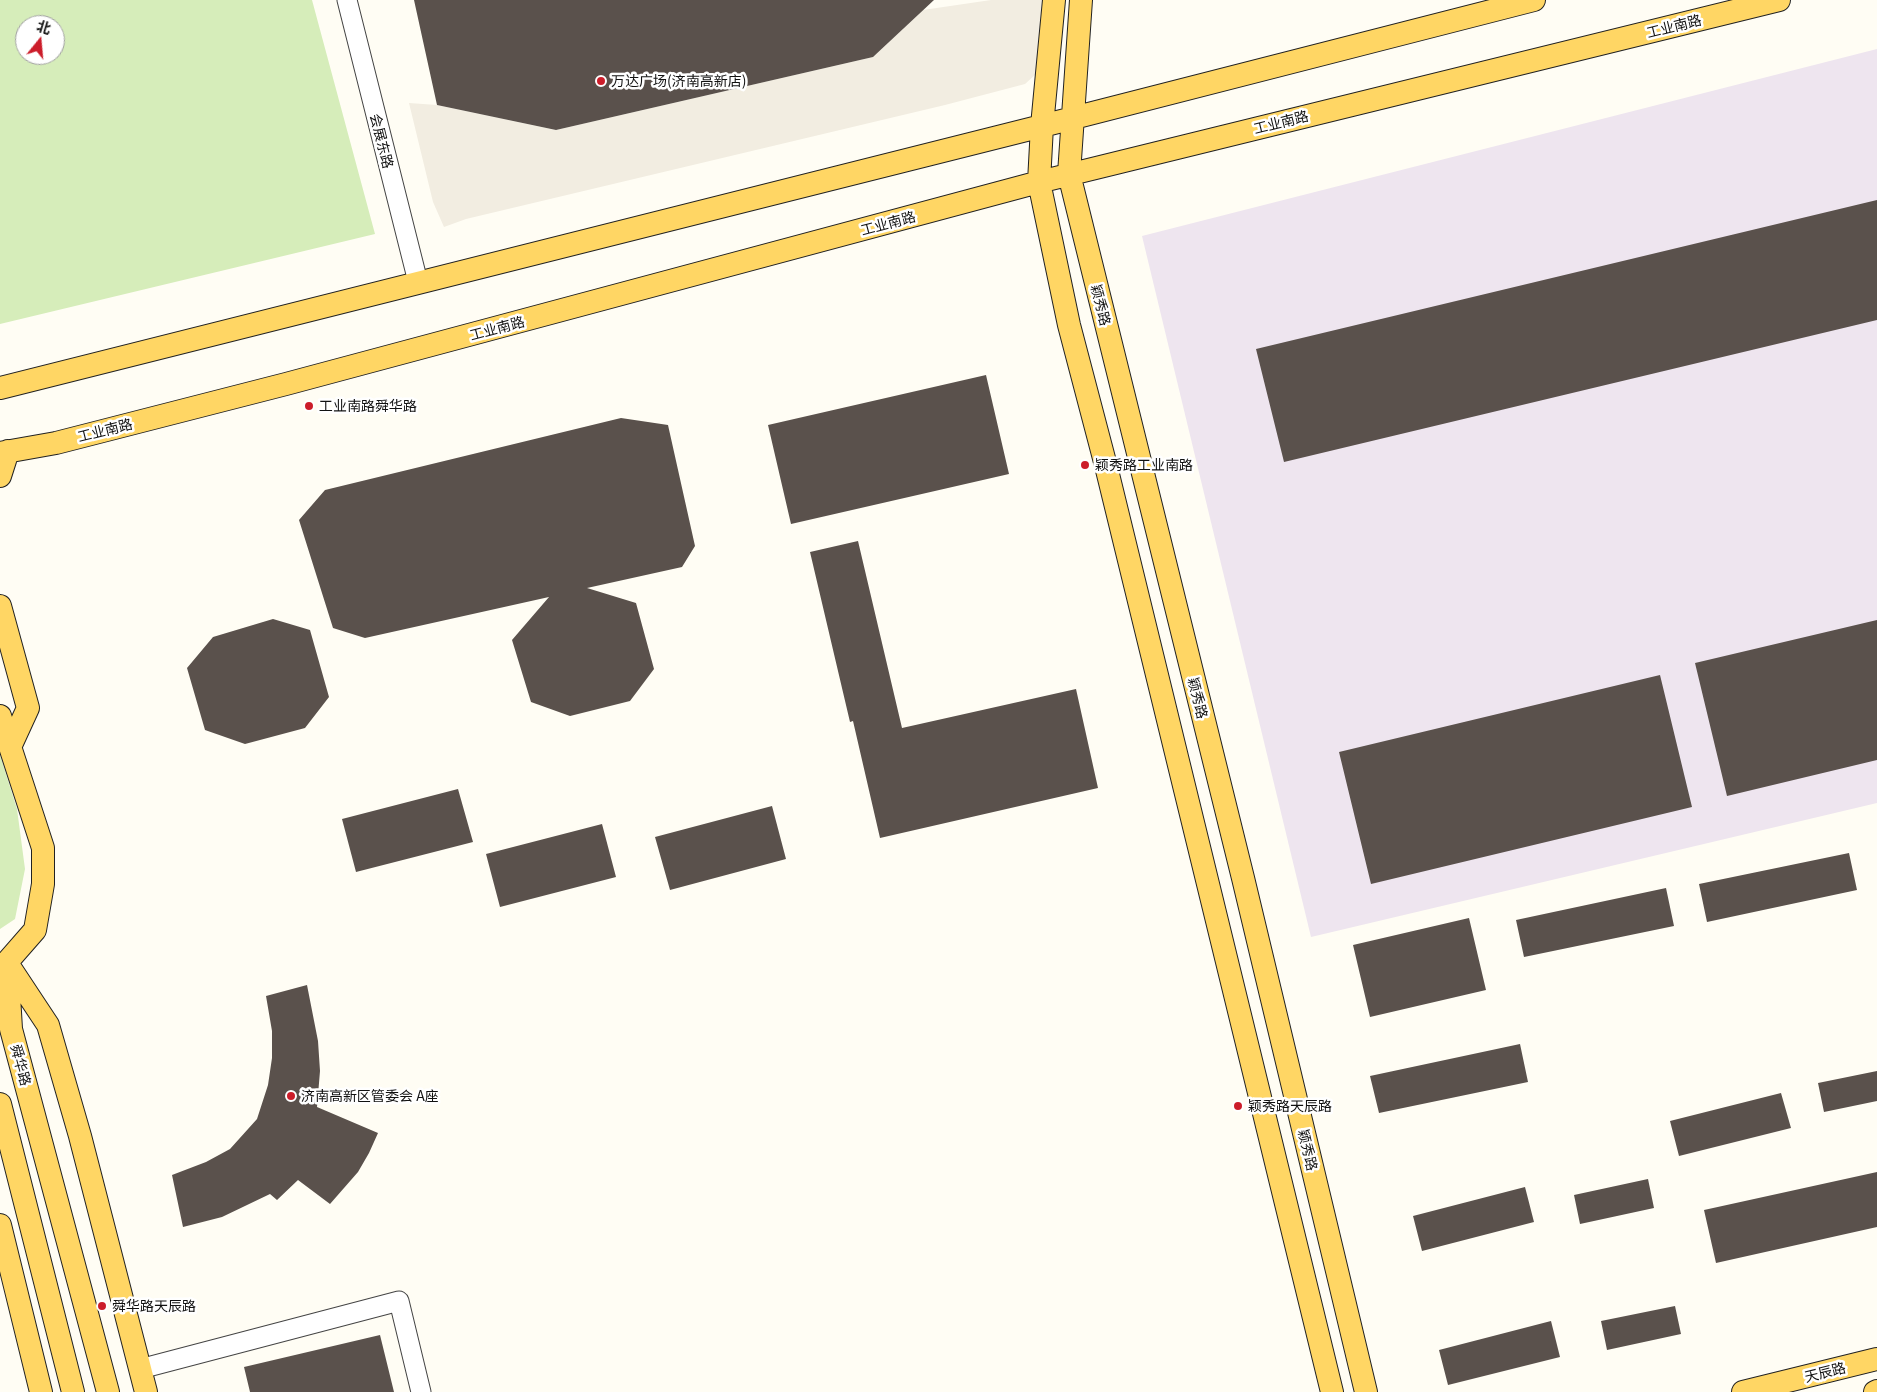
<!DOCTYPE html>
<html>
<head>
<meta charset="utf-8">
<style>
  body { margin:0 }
  #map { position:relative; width:1877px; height:1392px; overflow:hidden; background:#fffdf4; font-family:Georgia,"Noto Sans SC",serif }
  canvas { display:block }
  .north { position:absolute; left:15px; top:15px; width:50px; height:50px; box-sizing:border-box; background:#fff; border:1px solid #a0a0a0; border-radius:50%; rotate:17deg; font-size:14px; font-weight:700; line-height:20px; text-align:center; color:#111 }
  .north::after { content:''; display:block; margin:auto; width:18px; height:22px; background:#cc1d2a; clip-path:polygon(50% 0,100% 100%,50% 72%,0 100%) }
</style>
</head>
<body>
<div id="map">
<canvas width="1877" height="1392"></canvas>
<div class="north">北</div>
</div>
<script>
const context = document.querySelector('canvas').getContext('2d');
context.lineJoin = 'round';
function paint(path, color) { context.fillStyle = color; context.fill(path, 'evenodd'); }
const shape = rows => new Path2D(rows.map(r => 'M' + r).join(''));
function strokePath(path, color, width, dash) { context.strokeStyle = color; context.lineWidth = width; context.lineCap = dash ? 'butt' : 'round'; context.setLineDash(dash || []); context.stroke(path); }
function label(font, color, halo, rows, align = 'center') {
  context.font = font + ' Georgia,"Noto Sans SC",serif'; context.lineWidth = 5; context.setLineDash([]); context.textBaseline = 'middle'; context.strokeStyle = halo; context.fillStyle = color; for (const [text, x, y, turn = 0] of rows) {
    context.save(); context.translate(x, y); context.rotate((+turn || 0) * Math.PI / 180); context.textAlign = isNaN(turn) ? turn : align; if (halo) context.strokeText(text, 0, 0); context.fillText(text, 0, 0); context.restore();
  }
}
paint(shape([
  [1877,49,1877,803,1311,937,1142,236]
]), '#eee5ef');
paint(shape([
  [0,0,312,0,375,234,0,324],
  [25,25,55,25,55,55,25,55],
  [0,755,17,809,25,869,15,919,0,929]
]), '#d6edba');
paint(shape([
  [991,0,1042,0,1036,74,1025,84,945,105,466,219,444,227,433,202,409,103,437,105,556,130,873,57,923,10]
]), '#f2ede1');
paint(shape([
  [414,0,934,0,873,57,556,130,437,105],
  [1877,200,1877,320,1284,462,1256,349],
  [986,375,1009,474,791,524,768,425],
  [621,418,668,425,695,546,682,567,587,588,636,603,654,669,630,701,570,716,531,702,512,640,549,597,365,638,333,628,299,520,325,490],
  [858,541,902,728,1076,689,1098,788,880,838,853,721,850,722,810,552],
  [273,619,310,630,329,697,305,728,245,744,205,730,187,668,213,637],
  [1877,620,1877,760,1727,796,1695,663],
  [1660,675,1692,807,1371,884,1339,752],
  [458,789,473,842,356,872,342,819],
  [772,806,786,859,670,890,655,837],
  [602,824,616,877,500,907,486,854],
  [1849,853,1857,890,1707,922,1699,884],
  [1666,888,1674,926,1524,957,1516,920],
  [1469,918,1486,990,1370,1017,1353,945],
  [307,985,318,1041,320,1071,317,1107,378,1133,369,1153,358,1172,330,1204,298,1180,277,1200,270,1194,222,1217,183,1227,172,1175,206,1162,230,1149,257,1119,268,1085,272,1058,272,1031,266,996],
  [1520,1044,1528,1082,1379,1113,1370,1076],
  [1877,1071,1877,1101,1824,1112,1818,1083],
  [1781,1093,1791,1128,1679,1156,1670,1121],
  [1877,1172,1877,1227,1716,1263,1704,1210],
  [1648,1179,1654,1208,1580,1224,1574,1195],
  [1525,1187,1534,1222,1422,1251,1413,1216],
  [1675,1306,1681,1334,1607,1350,1601,1321],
  [1551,1321,1560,1357,1448,1385,1439,1350],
  [380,1335,394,1392,250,1392,244,1367]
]), '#5a514c');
const minor = shape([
  [347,0,418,282],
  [140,1369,399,1301,421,1392]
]);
const major = shape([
  [1054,0,1042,126,1039,182,1069,325,1106,466,1332,1392],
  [1081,0,1069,174,1243,878,1366,1392],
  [0,388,1042,126,1534,0],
  [0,453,56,443,286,384,1039,182,1779,0],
  [0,476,8,451],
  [0,606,28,708,11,745],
  [0,716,43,848,43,884,35,930,7,962,11,1029,108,1392],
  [7,963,48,1025,80,1136,146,1392],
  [0,1104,73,1392],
  [0,1225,41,1392],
  [1743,1392,1877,1359],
  [1875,1392,1877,1391]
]);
strokePath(minor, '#444', 21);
strokePath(major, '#222', 24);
strokePath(minor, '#fff', 19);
strokePath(major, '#ffd664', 22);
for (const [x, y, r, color] of [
  [601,81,5,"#cc1d2a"],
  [309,406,5,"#cc1d2a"],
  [1085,465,5,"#cc1d2a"],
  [291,1096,5,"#cc1d2a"],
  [1238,1106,5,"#cc1d2a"],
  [102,1306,5,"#cc1d2a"]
]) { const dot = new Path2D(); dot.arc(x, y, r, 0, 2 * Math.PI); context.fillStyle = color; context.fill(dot); strokePath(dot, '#fff', 2); }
label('14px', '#111', '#fff', [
  ["工业南路",1674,26,-14],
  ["工业南路",1281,122,-14],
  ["会展东路",382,141,76],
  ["工业南路",888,223,-15],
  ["颖秀路",1101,305,76],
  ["工业南路",497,328,-15],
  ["工业南路",105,430,-14],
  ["颖秀路",1198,698,76],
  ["舜华路",21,1065,75],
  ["颖秀路",1308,1150,77],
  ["天辰路",1825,1372,-14]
]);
label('14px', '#111', '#fff', [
  ["万达广场(济南高新店)",611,81],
  ["工业南路舜华路",319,406],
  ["颖秀路工业南路",1095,465],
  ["济南高新区管委会 A座",301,1096],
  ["颖秀路天辰路",1248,1106],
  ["舜华路天辰路",112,1306]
], 'left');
</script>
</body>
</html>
